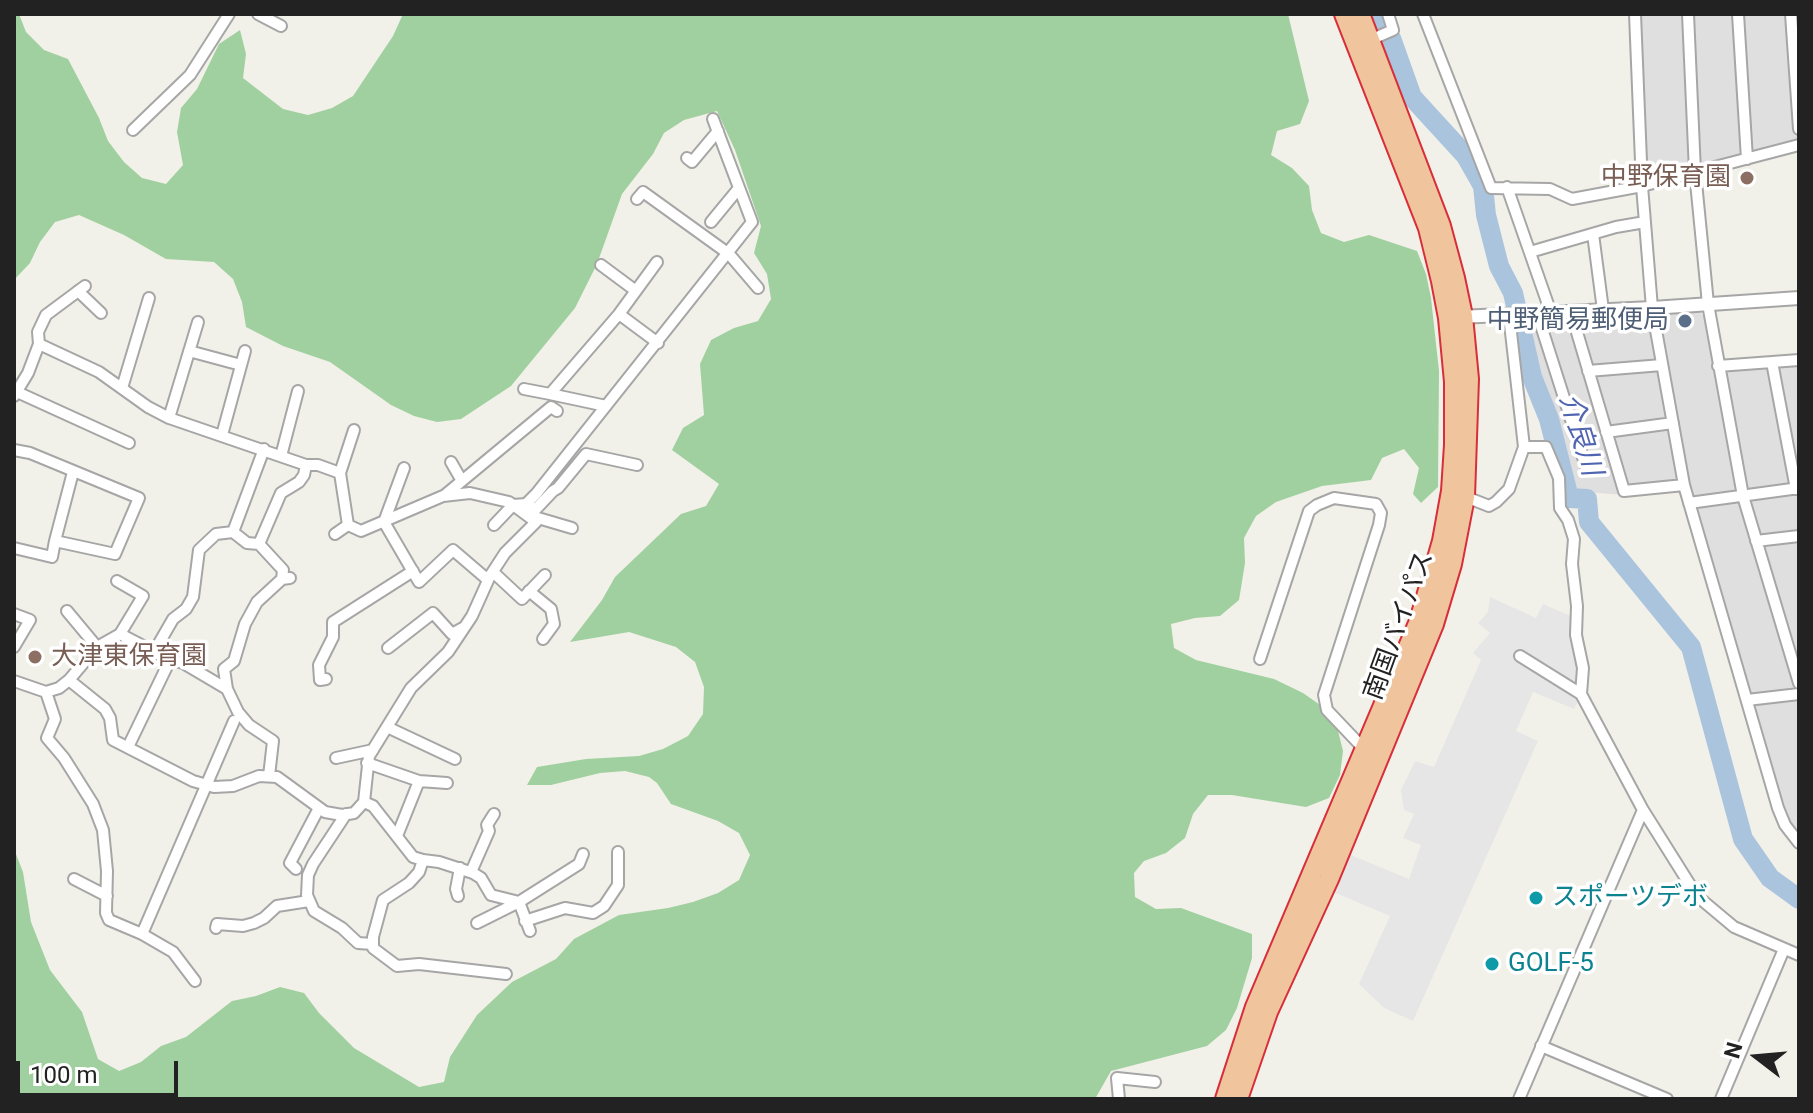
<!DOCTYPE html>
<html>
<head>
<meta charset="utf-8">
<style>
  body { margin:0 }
  #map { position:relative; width:1813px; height:1113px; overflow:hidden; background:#f2f1e9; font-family:Roboto,sans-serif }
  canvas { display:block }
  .frame { position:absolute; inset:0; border:16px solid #222; pointer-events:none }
  .north { position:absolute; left:1717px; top:1017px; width:80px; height:80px; -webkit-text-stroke:6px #fff; paint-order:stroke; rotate:286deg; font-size:22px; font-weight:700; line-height:32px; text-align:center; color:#222 }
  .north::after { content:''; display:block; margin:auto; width:28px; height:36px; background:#222; clip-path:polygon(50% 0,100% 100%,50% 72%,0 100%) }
  .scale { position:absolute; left:16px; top:1061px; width:162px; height:36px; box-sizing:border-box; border:4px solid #222; border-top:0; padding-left:10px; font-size:24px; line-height:28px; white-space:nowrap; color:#222; -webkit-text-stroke:6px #fff; paint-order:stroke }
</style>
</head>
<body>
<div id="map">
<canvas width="1813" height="1113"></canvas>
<div class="frame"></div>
<div class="north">N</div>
<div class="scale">100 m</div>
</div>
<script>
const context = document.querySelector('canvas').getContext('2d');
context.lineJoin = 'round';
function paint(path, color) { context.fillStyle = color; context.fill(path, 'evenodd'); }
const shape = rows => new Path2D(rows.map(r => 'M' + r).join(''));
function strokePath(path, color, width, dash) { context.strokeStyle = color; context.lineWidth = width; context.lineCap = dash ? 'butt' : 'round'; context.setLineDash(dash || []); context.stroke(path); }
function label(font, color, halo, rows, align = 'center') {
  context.font = font + ' Roboto,"Noto Sans JP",sans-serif'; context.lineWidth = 7; context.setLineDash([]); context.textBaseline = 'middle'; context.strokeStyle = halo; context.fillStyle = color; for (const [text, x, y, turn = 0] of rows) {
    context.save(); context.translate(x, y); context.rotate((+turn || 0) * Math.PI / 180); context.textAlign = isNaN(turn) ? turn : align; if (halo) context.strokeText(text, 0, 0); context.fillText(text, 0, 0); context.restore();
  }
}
paint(shape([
  [1641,14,1799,14,1799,140,1648,179],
  [1698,311,1705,317,1716,372,1799,365,1799,849,1787,837,1780,825,1679,493,1675,490,1623,495,1573,491,1523,320]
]), '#e0dfdf');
paint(shape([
  [14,14,19,14,26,32,44,50,68,59,99,118,108,141,124,162,142,178,166,184,183,165,177,132,181,108,197,89,219,44,240,30,246,54,243,78,283,109,308,115,332,108,353,96,393,36,403,14,1288,14,1309,101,1300,124,1277,131,1271,155,1292,168,1309,186,1312,210,1321,233,1344,242,1369,235,1417,251,1426,274,1431,298,1439,371,1438,487,1421,503,1413,494,1419,468,1404,449,1382,458,1371,480,1322,486,1276,502,1256,516,1244,538,1245,563,1239,600,1220,616,1195,618,1171,624,1174,648,1196,660,1274,679,1303,693,1323,707,1337,727,1343,751,1340,775,1329,798,1306,807,1232,795,1208,795,1193,814,1185,838,1166,853,1144,861,1134,873,1135,897,1156,909,1181,908,1252,934,1252,958,1237,1008,1226,1030,1207,1046,1111,1071,1095,1099,14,1099,14,849,23,872,31,922,50,970,82,1012,98,1059,119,1071,141,1062,161,1046,186,1037,232,1001,256,996,280,987,304,993,319,1013,354,1048,419,1087,444,1082,450,1057,477,1015,512,982,556,959,574,939,619,915,668,908,693,902,718,893,739,880,750,855,739,833,718,821,671,804,657,783,649,777,625,771,600,773,551,785,527,785,537,767,586,759,639,756,663,749,688,736,703,714,704,687,695,662,676,647,629,632,570,642,602,600,615,577,681,514,706,506,719,484,672,450,683,428,704,415,700,364,711,340,734,328,758,321,771,299,767,274,754,253,761,226,735,150,717,111,684,120,664,133,653,154,622,194,597,264,575,308,511,386,461,419,437,422,414,416,391,405,330,362,283,346,246,327,242,302,233,279,214,262,166,259,124,235,79,215,55,222,40,242,30,263,14,280]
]), '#a0d09f');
paint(shape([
  [1490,597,1536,618,1543,604,1573,617,1579,671,1577,685,1529,656,1579,699,1574,709,1533,692,1516,731,1538,741,1413,1021,1384,1008,1359,984,1390,916,1331,891,1348,854,1409,879,1421,845,1403,838,1414,814,1404,810,1401,790,1415,761,1434,767,1481,660,1473,653,1490,633,1478,623,1488,612]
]), '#e6e6e6');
strokePath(shape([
  [1380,14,1386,29],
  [1391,38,1412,97,1466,156,1483,186,1486,215,1499,266,1513,293,1532,377,1549,419,1569,498,1587,499,1589,522,1691,647,1743,839,1770,878,1799,899]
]), '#abc4de', 20);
const minor = shape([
  [258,14,281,26],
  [1423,14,1491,188,1550,189,1572,199,1642,186,1799,145],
  [1635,14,1642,186,1652,308,1684,485,1778,808,1785,825,1799,843],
  [1688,14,1695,172,1708,304,1743,496,1799,683],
  [1738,14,1747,159],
  [1791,14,1799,129],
  [1370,40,1393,30,1388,14],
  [133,130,190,75,229,14],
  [687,158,692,162,718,131],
  [1507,187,1551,313],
  [637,199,643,192,729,254,758,288],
  [711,222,739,188],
  [1593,234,1603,310],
  [1530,252,1616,227,1645,222],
  [601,265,636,291],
  [78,291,101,313],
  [1571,312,1624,491,1684,485],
  [1537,313,1587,470],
  [619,314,658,343],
  [39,344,38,332,46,315,85,286],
  [189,351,241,365],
  [1772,362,1796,489],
  [1718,366,1799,360],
  [1588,371,1662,365],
  [122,388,149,298],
  [524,389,550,394],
  [17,392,129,443],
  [14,396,28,373,39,344,99,372,148,407,169,418,306,465,318,465,340,473,348,525,361,531,443,496,470,493,509,502,536,522,505,553,490,576,472,616,448,652,411,688,369,756,364,802,354,813,342,815,325,812,277,777,259,776,233,786,214,787,193,781,113,740,110,718,105,709,69,680],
  [606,406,550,394,619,314,657,262],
  [169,418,198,322],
  [1606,432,1673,423],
  [222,435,245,351],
  [1524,447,1546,447,1559,478,1560,508,1568,520,1574,539,1572,564,1577,606,1576,635,1583,668,1581,694,1643,810,1697,896,1734,927,1799,955],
  [14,450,30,453,139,498,115,554,55,541,52,557,14,548],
  [281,456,298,391],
  [451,462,462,481],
  [404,468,384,522,419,582,453,550,488,580],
  [340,473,354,430],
  [445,495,551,407,557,411],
  [1461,495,1489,506,1496,502,1509,489,1524,447,1509,315],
  [1689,503,1799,488],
  [526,504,535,510,553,491,558,488,586,454,637,465],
  [538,518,572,528],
  [494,525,513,505,526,504,536,494,752,222,713,119],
  [233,532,247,543,259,544,281,493,299,482,304,475,306,465],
  [335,534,348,525],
  [55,541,73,472],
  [1756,541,1799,536],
  [259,544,283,570,282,579],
  [493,572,522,599,545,575],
  [117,581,143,596,120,634],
  [529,591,551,609,554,624,543,639],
  [67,611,97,647],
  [14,614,30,620,14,647],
  [388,648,433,613,452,634,463,628],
  [154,652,173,619,186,609,193,597,199,550,216,534,233,532,264,449],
  [1520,656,1581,694],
  [1260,659,1309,511,1317,505,1334,498,1376,504,1381,513,1379,525,1324,695,1327,710,1365,750],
  [326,679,320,680,319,665,333,637,333,622,413,571],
  [14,681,46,692,59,688,69,680,97,647,120,634,170,660,183,663,227,689,224,669,234,661,245,624,257,602,282,579,290,578],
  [227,689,238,712,249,725,273,741,269,776],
  [46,692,55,719,47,738,64,758,93,804,103,830,107,871,106,913,109,920,142,934,234,721],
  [1747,700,1799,694],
  [387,727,455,759],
  [128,747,170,660],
  [336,758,373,750],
  [367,763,419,781,397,836],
  [419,781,447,783],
  [364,802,373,806,413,857,423,860,419,872,409,883,383,900,373,937,373,948,397,966,419,964,506,974],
  [346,814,313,864,308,875,307,895,314,911,342,928,358,943,373,944],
  [423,860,439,862,473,873,481,878,491,895,519,902,530,931],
  [296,869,290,863,319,808],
  [471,872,489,831,487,825,494,814],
  [74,879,107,896],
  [458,896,456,889,460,868],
  [525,921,565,908,593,913,604,906,618,885,618,852],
  [477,923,519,902,579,864,583,854],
  [216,928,217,924,243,926,254,923,264,918,277,906,309,901],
  [142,934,173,952,195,981],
  [1541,1046,1667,1099],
  [1119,1099,1117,1078,1155,1082],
  [1519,1099,1643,810],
  [1721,1099,1784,949]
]);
const tertiary = shape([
  [1459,317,1652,308,1799,298]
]);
const trunk = shape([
  [1225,1099,1255,1007,1419,621,1442,541,1451,491,1454,445,1454,382,1448,318,1441,281,1428,228,1344,14],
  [1238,1099,1268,1012,1329,879,1434,624,1452,564,1465,497,1469,379,1463,316,1455,278,1441,226,1360,14]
]);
strokePath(minor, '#a6a6a6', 14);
strokePath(tertiary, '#a6a6a6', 16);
strokePath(trunk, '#d82e3a', 22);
strokePath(minor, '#fff', 10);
strokePath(tertiary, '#fff', 12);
strokePath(trunk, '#f0c49d', 18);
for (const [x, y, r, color] of [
  [1747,178,8,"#8d6e63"],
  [1685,321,8,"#5c6f8a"],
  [35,657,8,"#8d6e63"],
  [1536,898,8,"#0f9aa8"],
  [1492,964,8,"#0f9aa8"]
]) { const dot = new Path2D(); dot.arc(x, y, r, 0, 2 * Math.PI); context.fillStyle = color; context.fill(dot); strokePath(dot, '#fff', 3); }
label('26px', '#785e54', '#fff', [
  ["中野保育園",1731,178],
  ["大津東保育園",51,657,"left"]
], 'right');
label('26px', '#4e5e75', '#fff', [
  ["中野簡易郵便局",1669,321]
], 'right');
label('26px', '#222', '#fff', [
  ["南国バイパス",1400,626,-70]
]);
label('26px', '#0d838f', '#fff', [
  ["スポーツデボ",1552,898],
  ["GOLF-5",1508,964]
], 'left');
label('italic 28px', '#4f65b0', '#fff', [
  ["介良川",1579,435,73]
]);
</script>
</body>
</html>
